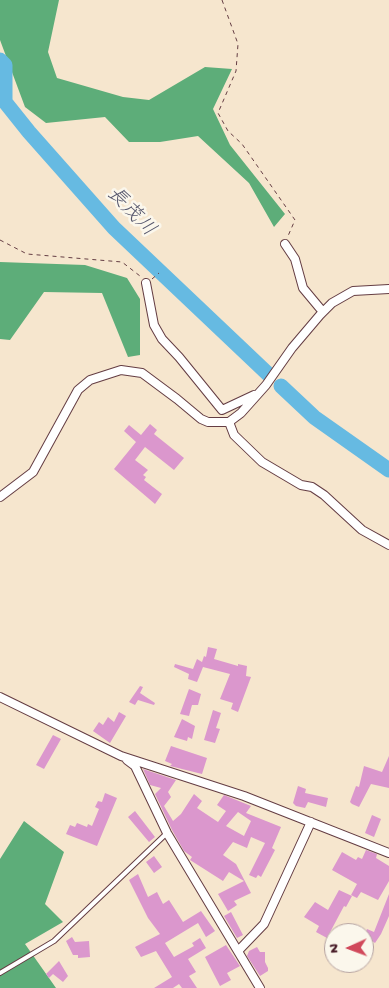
<!DOCTYPE html>
<html>
<head>
<meta charset="utf-8">
<style>
  body { margin:0 }
  #map { position:relative; width:389px; height:988px; overflow:hidden; background:#f6e6ce; font-family:"Gochi Hand",sans-serif }
  canvas { display:block }
  .north { position:absolute; left:324px; top:923px; width:50px; height:50px; box-sizing:border-box; background:#fbf7ec; border:1px solid #b4a19f; border-radius:50%; rotate:268deg; font-size:14px; font-weight:700; line-height:20px; text-align:center; color:#4a1f2b }
  .north::after { content:''; display:block; margin:auto; width:18px; height:22px; background:#d1495b; clip-path:polygon(50% 0,100% 100%,50% 72%,0 100%) }
</style>
</head>
<body>
<div id="map">
<canvas width="389" height="988"></canvas>
<div class="north">N</div>
</div>
<script>
const context = document.querySelector('canvas').getContext('2d');
context.lineJoin = 'round';
function paint(path, color) { context.fillStyle = color; context.fill(path, 'evenodd'); }
const shape = rows => new Path2D(rows.map(r => 'M' + r).join(''));
function strokePath(path, color, width, dash) { context.strokeStyle = color; context.lineWidth = width; context.lineCap = dash ? 'butt' : 'round'; context.setLineDash(dash || []); context.stroke(path); }
function label(font, color, halo, rows, align = 'center') {
  context.font = font + ' "Gochi Hand","Klee One",sans-serif'; context.lineWidth = 5; context.setLineDash([]); context.textBaseline = 'middle'; context.strokeStyle = halo; context.fillStyle = color; for (const [text, x, y, turn = 0] of rows) {
    context.save(); context.translate(x, y); context.rotate((+turn || 0) * Math.PI / 180); context.textAlign = isNaN(turn) ? turn : align; if (halo) context.strokeText(text, 0, 0); context.fillText(text, 0, 0); context.restore();
  }
}
paint(shape([
  [0,0,59,0,48,52,57,78,123,97,149,100,205,67,232,69,213,109,230,145,285,214,274,227,249,183,198,136,160,142,129,142,105,117,46,123,25,107,0,40],
  [0,262,85,265,127,278,140,299,140,355,128,357,102,293,44,292,10,340,0,339],
  [24,821,64,852,45,904,63,922,25,944,56,988,0,988,0,859]
]), '#5dad79');
strokePath(shape([
  [0,60,5,65,5,102,29,132,114,228,268,374],
  [281,386,314,417,389,470]
]), '#66bae2', 15);
paint(shape([
  [150,424,157,430,154,434,184,458,174,470,145,447,135,460,148,470,143,475,146,477,144,480,162,494,155,504,114,469,136,442,124,431,129,425,141,435],
  [208,647,217,649,214,659,238,666,238,664,247,666,246,676,251,677,238,712,231,709,233,703,220,699,230,674,203,667,197,682,188,679,189,674,174,667,175,664,193,669,197,659,202,662,204,656,206,657],
  [140,686,143,687,140,693,155,703,154,705,138,700,135,705,129,702],
  [189,689,201,694,198,705,192,705,189,716,180,714],
  [213,710,221,713,216,728,220,729,215,743,204,740],
  [119,712,126,716,110,743,93,731,99,722,103,725,108,717,114,722],
  [182,719,195,726,192,739,188,737,187,741,174,737],
  [53,735,61,739,44,769,36,765],
  [171,746,207,758,202,774,170,766,172,764,165,761],
  [389,756,389,788,371,784,359,807,352,804,350,802,356,786,359,787,364,766,382,772],
  [143,769,176,780,168,792,171,797,164,806,173,821,181,814,194,794,202,801,197,808,218,822,226,811,217,805,224,795,251,806,246,813,281,827,272,848,275,850,261,877,258,875,256,878,249,875,265,843,251,837,247,848,233,842,223,855,236,864,251,893,234,901,237,905,228,911,218,894,244,881,229,872,223,881,190,860,192,857,184,851,172,830,155,794,161,788,150,785],
  [238,812,251,821,244,836,226,826],
  [298,786,306,789,305,793,328,798,326,807,308,802,305,808,296,806,293,803],
  [105,793,117,798,97,846,66,834,70,825,75,827,77,823,87,827,88,824,92,826,99,809,95,807,98,801,102,802],
  [135,811,155,837,149,842,128,817],
  [372,815,381,819,374,837,365,833],
  [366,850,377,854,376,858,389,866,389,881,378,900,361,892,357,898,351,895,357,884,332,870,342,852,356,860,358,857,362,859],
  [154,856,162,867,154,873,146,862],
  [138,874,148,897,157,892,163,904,169,900,183,922,201,911,215,931,206,937,198,923,165,943,174,957,194,946,192,943,200,938,206,948,188,959,196,972,189,976,197,988,182,988,179,984,173,988,154,988,172,977,156,951,141,957,135,947,160,934,148,918,129,880],
  [339,890,352,896,346,907,344,906,327,938,316,932,319,926,304,917,315,902,328,910],
  [389,894,389,916,381,934,375,943,372,941,364,958,364,936,367,929,374,932],
  [231,912,243,935,237,938,224,916],
  [72,937,75,942,89,941,90,957,78,958,78,955,73,955,66,941],
  [226,945,240,966,227,973,231,980,220,986,205,957],
  [257,947,260,952,265,952,265,962,268,968,268,971,260,976,247,956,249,951],
  [59,961,68,976,63,982,53,974,49,978,46,974]
]), '#db97cd');
const service = shape([
  [0,973,54,941,167,833]
]);
const minor = shape([
  [285,244,295,259,303,288,323,312],
  [146,283,154,325,162,339,179,357,222,410,254,395],
  [229,422,234,435,262,462,301,485,312,487,324,495,362,530,389,545],
  [0,497,33,472,78,390,90,380,121,370,142,373,177,399,201,419,208,422,229,422,241,413,266,385,292,348,320,315,332,303,353,291,389,289],
  [0,697,121,756,244,796,389,853],
  [127,760,135,766,167,833,260,988],
  [239,950,264,924,311,822]
]);
strokePath(service, '#643d43', 6);
strokePath(minor, '#643d43', 10);
strokePath(shape([
  [222,0,238,44,236,71,218,113,228,131,242,144,295,220,288,236],
  [0,240,27,254,122,262,140,276],
  [152,279,159,273]
]), '#643d43', 1, [4, 4]);
strokePath(service, '#fff', 4);
strokePath(minor, '#fff', 8);
label('italic 20px', '#54556b', '#fbf7ec', [
  ["長茂川",130,213,46]
]);
</script>
</body>
</html>
